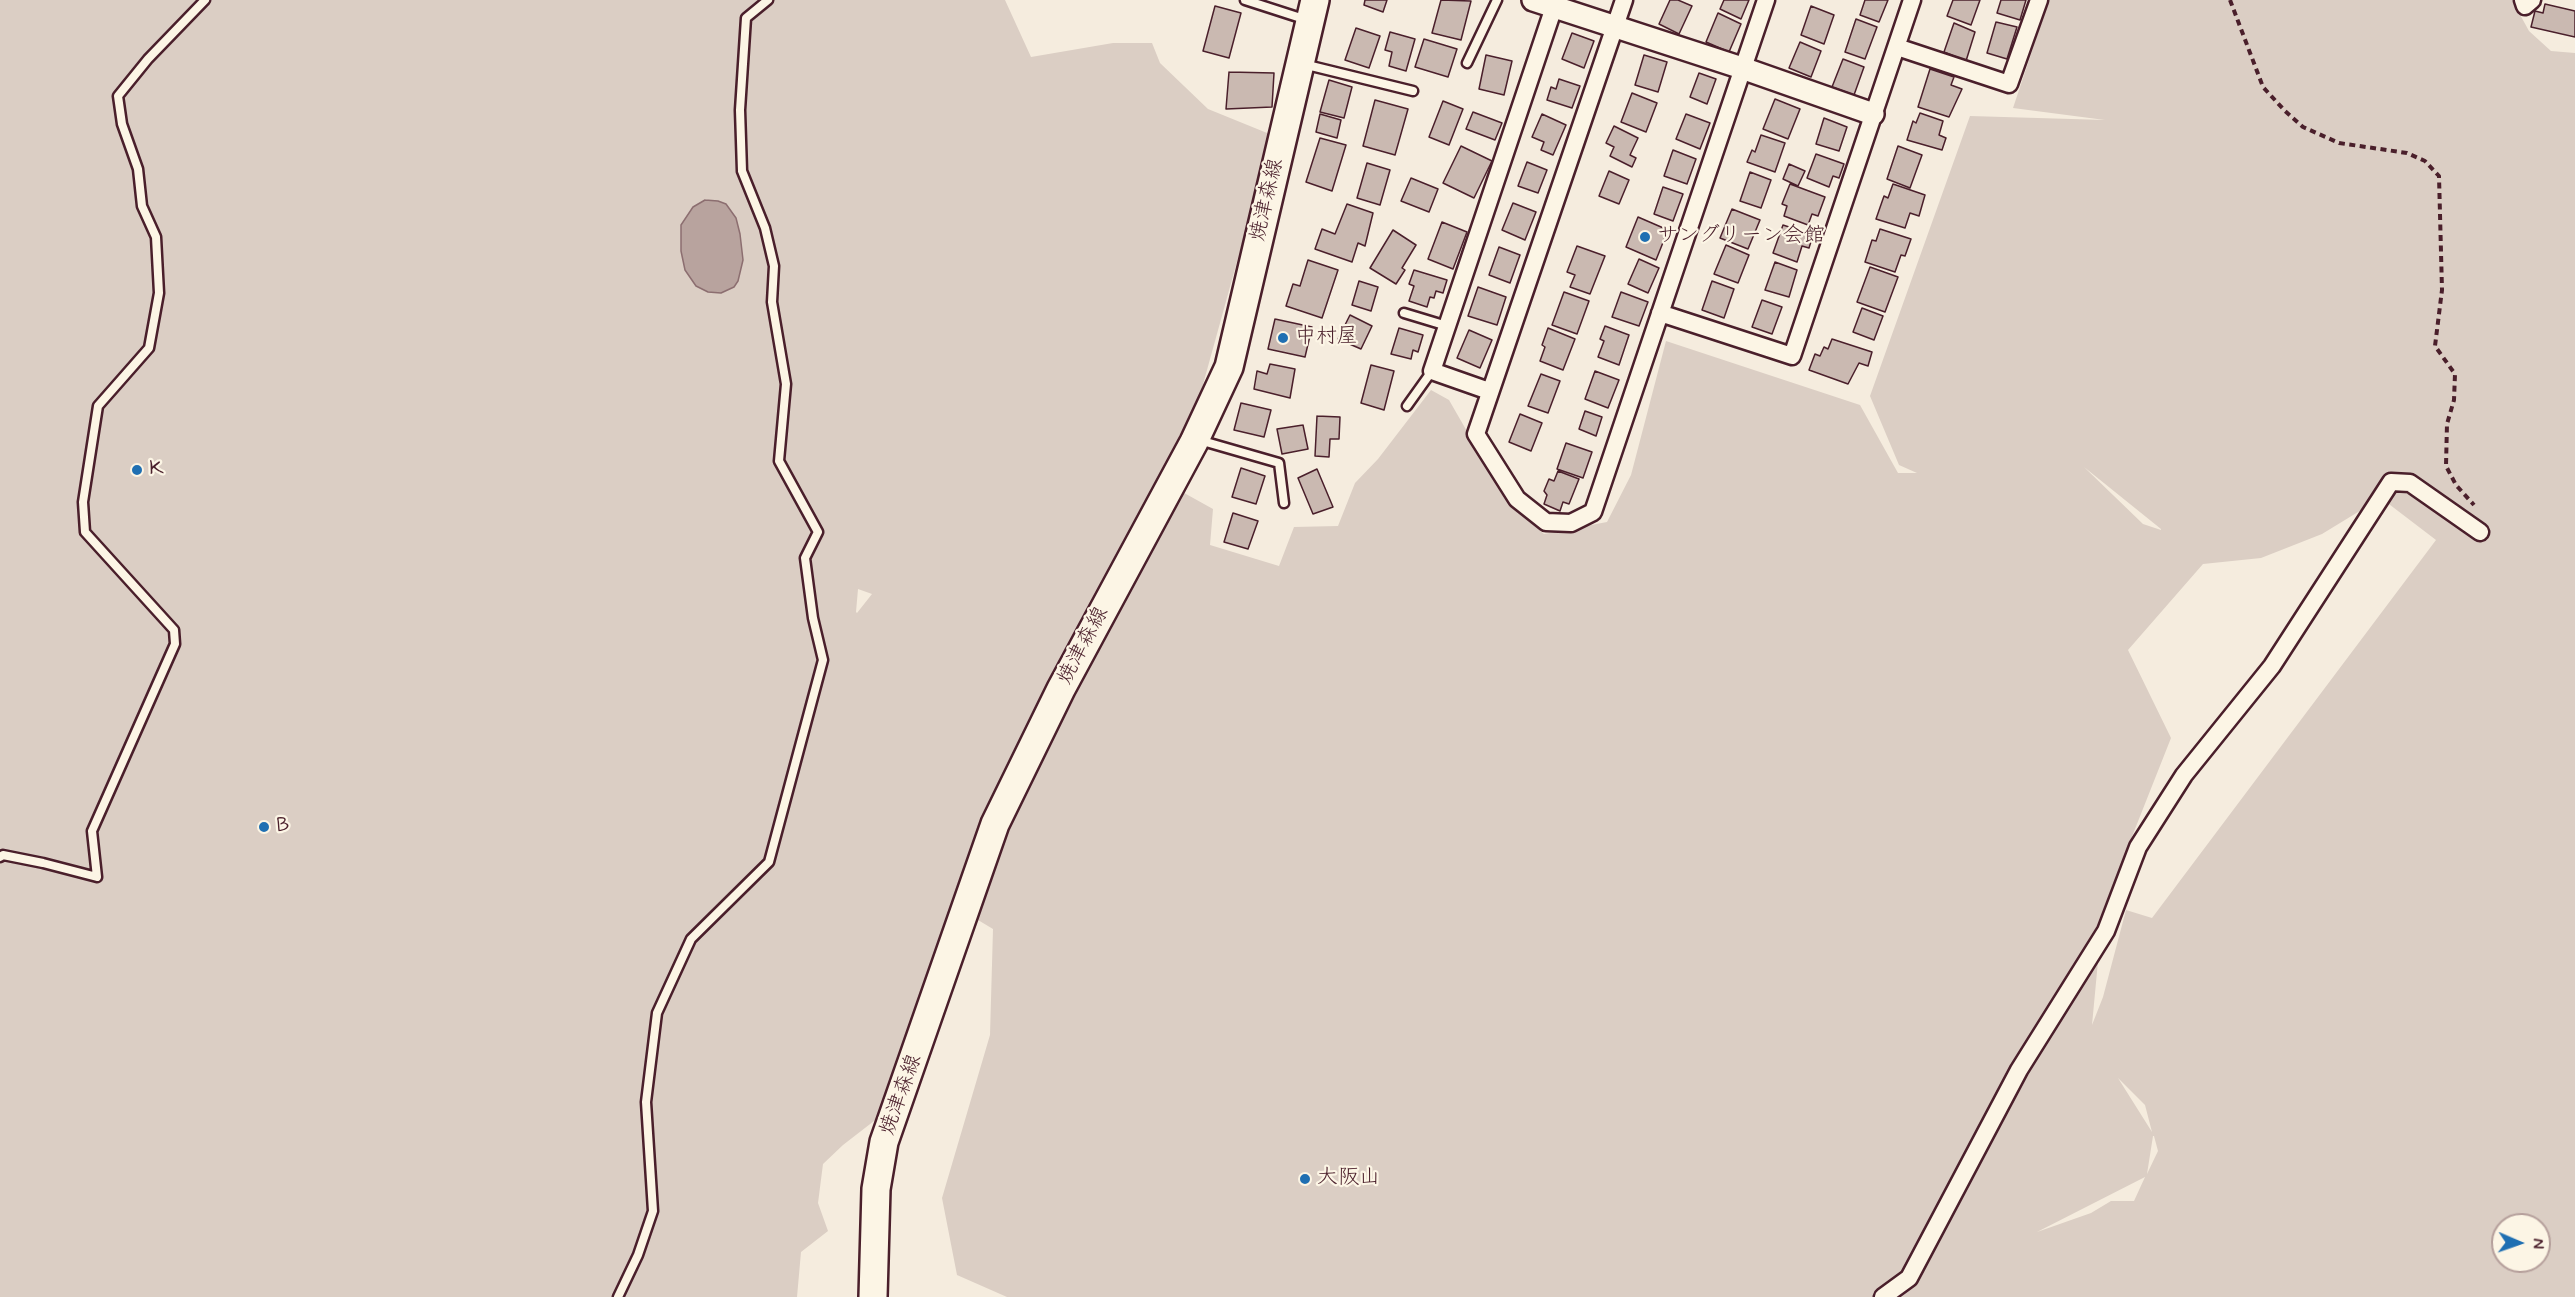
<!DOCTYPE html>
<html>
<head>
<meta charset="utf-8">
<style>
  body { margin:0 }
  #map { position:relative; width:2575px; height:1297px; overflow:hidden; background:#f5ecde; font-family:Mynerve,sans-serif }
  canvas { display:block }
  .north { position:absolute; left:2491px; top:1213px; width:60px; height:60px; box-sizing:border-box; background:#fcf5e5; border:2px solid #b59f9b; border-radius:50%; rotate:92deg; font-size:16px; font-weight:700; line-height:24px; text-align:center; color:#4a1f2b }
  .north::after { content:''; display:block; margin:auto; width:21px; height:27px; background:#1f6fb2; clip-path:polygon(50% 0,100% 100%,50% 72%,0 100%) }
</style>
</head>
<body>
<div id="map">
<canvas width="2575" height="1297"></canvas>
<div class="north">N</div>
</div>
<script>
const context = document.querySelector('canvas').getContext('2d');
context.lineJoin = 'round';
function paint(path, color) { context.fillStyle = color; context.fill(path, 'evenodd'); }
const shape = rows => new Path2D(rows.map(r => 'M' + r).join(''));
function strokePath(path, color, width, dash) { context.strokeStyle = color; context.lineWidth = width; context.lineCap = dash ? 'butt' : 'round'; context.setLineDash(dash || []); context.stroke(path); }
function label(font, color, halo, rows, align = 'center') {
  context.font = font + ' Mynerve,"Klee One",sans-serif'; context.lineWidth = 4.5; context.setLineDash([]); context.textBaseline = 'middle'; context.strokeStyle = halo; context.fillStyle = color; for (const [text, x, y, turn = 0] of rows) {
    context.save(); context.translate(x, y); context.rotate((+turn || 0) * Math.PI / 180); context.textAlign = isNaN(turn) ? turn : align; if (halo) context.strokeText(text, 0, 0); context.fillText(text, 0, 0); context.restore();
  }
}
paint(shape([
  [0,0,1005,0,1031,57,1113,43,1152,43,1160,63,1208,109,1272,135,1194,417,1177,489,1213,509,1210,545,1279,566,1294,527,1338,526,1355,483,1378,459,1431,390,1449,400,1503,494,1544,534,1607,522,1631,475,1666,341,1860,405,1898,473,1917,473,1899,465,1870,396,1970,116,2105,120,2013,108,2049,0,2512,0,2529,31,2551,51,2575,53,2575,1297,1007,1297,957,1275,942,1198,990,1035,993,929,968,914,902,1094,874,1121,843,1145,823,1164,818,1203,828,1231,801,1252,797,1297,0,1297],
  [2084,467,2161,529,2161,530,2143,524],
  [2381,498,2436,540,2152,918,2126,910,2103,997,2092,1025,2100,940,2080,968,2171,738,2128,650,2203,564,2261,558,2322,534],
  [858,589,872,594,857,613,856,612],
  [2118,1078,2145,1105,2152,1132],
  [2154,1136,2158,1151,2147,1174,2153,1136],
  [2145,1177,2134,1201,2111,1201,2091,1213,2037,1232],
  [2503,1225,2539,1225,2539,1261,2503,1261]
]), '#dbcec4');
const water = shape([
  [705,200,718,201,726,204,736,218,740,234,743,260,738,281,734,287,721,293,708,292,696,286,685,270,681,251,681,225,693,207,705,200]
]);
paint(water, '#b8a39e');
strokePath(water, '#8c6e70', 1.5);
const building = shape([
  [1365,0,1387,0,1383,12,1364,5,1365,0],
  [1441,0,1471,1,1461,40,1432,33,1441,0],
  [1670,0,1678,0,1692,6,1679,34,1659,24,1670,0],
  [1724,0,1749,0,1741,19,1720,9,1724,0],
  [1865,0,1888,0,1879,22,1860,15,1865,0],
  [1953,0,1980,0,1971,25,1947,16,1953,0],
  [2001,0,2026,0,2020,20,1997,13,2001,0],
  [2545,4,2575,11,2575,37,2531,27,2535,11,2543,13,2545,4],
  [1215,6,1241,13,1229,58,1203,51,1215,6],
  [1811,6,1834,15,1824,44,1801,35,1811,6],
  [1718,13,1741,24,1729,52,1706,42,1718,13],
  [1856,19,1877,27,1865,59,1845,52,1856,19],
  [1996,22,2017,27,2007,59,1987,53,1996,22],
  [1954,23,1975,32,1966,61,1944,52,1954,23],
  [1356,28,1380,36,1369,68,1345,60,1356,28],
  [1390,32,1415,39,1406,71,1389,66,1392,52,1385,50,1390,32],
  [1572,33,1594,41,1584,68,1562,59,1572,33],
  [1424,39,1457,49,1448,77,1415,67,1424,39],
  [1800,42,1821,51,1811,77,1789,68,1800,42],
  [1486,55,1512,61,1504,95,1479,89,1486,55],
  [1644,55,1667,62,1658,92,1635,85,1644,55],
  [1843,59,1864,67,1854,95,1832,87,1843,59],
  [1930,69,1954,77,1951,85,1962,89,1949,117,1918,107,1930,69],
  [1229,72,1274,73,1272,107,1226,109,1229,72],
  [1699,73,1716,79,1707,104,1690,97,1699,73],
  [1559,79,1580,86,1572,108,1547,100,1551,87,1556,89,1559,79],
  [1329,80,1352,87,1344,118,1320,112,1329,80],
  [1632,93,1657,103,1646,132,1621,122,1632,93],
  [1775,99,1800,109,1788,139,1763,129,1775,99],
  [1375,100,1408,109,1395,155,1363,146,1375,100],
  [1443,101,1463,109,1449,145,1429,137,1443,101],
  [1473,112,1502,123,1495,140,1466,129,1473,112],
  [1920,113,1943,121,1939,135,1946,138,1942,150,1907,140,1913,121,1916,123,1920,113],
  [1320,114,1341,120,1337,138,1316,132,1320,114],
  [1542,114,1566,125,1553,155,1541,150,1544,142,1532,137,1542,114],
  [1686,114,1710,123,1700,149,1676,139,1686,114],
  [1824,118,1847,127,1839,151,1816,144,1824,118],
  [1614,126,1638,138,1630,155,1636,158,1632,167,1610,156,1614,147,1606,143,1614,126],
  [1761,135,1785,143,1775,172,1747,162,1752,150,1755,152,1761,135],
  [1320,138,1346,145,1332,191,1306,182,1320,138],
  [1461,146,1492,161,1474,198,1443,183,1461,146],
  [1898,146,1922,155,1910,188,1887,179,1898,146],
  [1673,150,1696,159,1687,184,1664,176,1673,150],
  [1816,154,1844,164,1839,178,1833,176,1829,187,1807,178,1816,154],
  [1527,162,1547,170,1538,193,1518,186,1527,162],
  [1367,163,1390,170,1380,205,1357,198,1367,163],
  [1789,164,1805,171,1798,186,1783,179,1789,164],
  [1609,171,1629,180,1619,204,1599,196,1609,171],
  [1750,172,1771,180,1761,208,1740,201,1750,172],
  [1411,178,1438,189,1429,212,1401,201,1411,178],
  [1790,184,1825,197,1818,216,1812,214,1808,225,1784,216,1787,206,1782,204,1790,184],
  [1893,184,1925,195,1919,216,1910,213,1905,228,1876,219,1884,196,1888,198,1893,184],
  [1663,187,1683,194,1673,221,1654,214,1663,187],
  [1513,203,1536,212,1525,240,1502,230,1513,203],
  [1347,204,1373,213,1365,246,1358,243,1352,262,1315,249,1322,229,1335,234,1347,204],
  [1732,209,1760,220,1748,249,1720,238,1732,209],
  [1638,217,1668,230,1656,260,1626,247,1638,217],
  [1442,222,1467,232,1453,269,1428,259,1442,222],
  [1783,225,1813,235,1809,248,1802,246,1797,262,1773,253,1783,225],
  [1880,229,1911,239,1905,256,1901,255,1895,272,1865,262,1872,240,1876,241,1880,229],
  [1393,230,1416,245,1402,268,1405,270,1396,284,1370,268,1393,230],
  [1726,245,1749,255,1738,283,1714,274,1726,245],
  [1577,246,1605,256,1590,294,1570,287,1575,275,1567,272,1577,246],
  [1499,247,1520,255,1510,283,1489,275,1499,247],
  [1639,259,1659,268,1648,293,1628,284,1639,259],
  [1308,260,1338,270,1322,318,1286,306,1293,284,1300,286,1308,260],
  [1775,262,1797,270,1789,297,1765,290,1775,262],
  [1870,267,1898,277,1885,312,1857,302,1870,267],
  [1414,270,1447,280,1443,293,1436,291,1434,298,1430,297,1427,307,1409,301,1414,286,1409,284,1414,270],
  [1359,281,1378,287,1371,311,1352,305,1359,281],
  [1712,281,1734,289,1724,318,1702,310,1712,281],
  [1478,287,1506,297,1497,325,1468,316,1478,287],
  [1564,292,1589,301,1577,334,1552,325,1564,292],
  [1621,292,1648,302,1639,326,1612,317,1621,292],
  [1762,300,1782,307,1772,334,1752,327,1762,300],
  [1862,308,1883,316,1874,340,1853,332,1862,308],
  [1350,315,1372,326,1361,349,1338,339,1350,315],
  [1275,319,1312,327,1305,357,1268,349,1275,319],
  [1605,326,1629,335,1619,365,1598,357,1604,341,1600,339,1605,326],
  [1399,328,1423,335,1418,352,1413,350,1411,359,1391,354,1399,328],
  [1548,328,1575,339,1563,370,1540,361,1545,347,1542,345,1548,328],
  [1469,330,1492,340,1480,368,1457,358,1469,330],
  [1832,339,1872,352,1868,366,1859,363,1848,384,1809,370,1815,354,1820,356,1824,347,1828,349,1832,339],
  [1270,364,1295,369,1290,398,1254,389,1257,371,1267,374,1270,364],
  [1371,365,1394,371,1384,410,1361,403,1371,365],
  [1595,371,1619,380,1608,408,1585,399,1595,371],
  [1541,374,1560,381,1548,413,1528,406,1541,374],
  [1241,403,1271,410,1264,437,1234,430,1241,403],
  [1585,411,1602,417,1596,436,1579,429,1585,411],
  [1520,414,1542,423,1531,451,1509,442,1520,414],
  [1317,416,1340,417,1339,439,1330,439,1329,457,1315,456,1317,416],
  [1303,425,1308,449,1282,454,1277,429,1303,425],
  [1566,443,1592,452,1583,478,1557,469,1566,443],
  [1241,468,1265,476,1256,504,1232,497,1241,468],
  [1317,469,1333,507,1313,514,1298,478,1317,469],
  [1558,471,1579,479,1569,504,1563,502,1560,511,1544,504,1547,495,1544,491,1549,479,1554,481,1558,471],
  [1233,513,1258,521,1248,549,1224,542,1233,513]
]);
paint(building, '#cab9b1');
strokePath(building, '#4a1f2b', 1.5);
const service = shape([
  [1245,0,1307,20],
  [1467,63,1497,0],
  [1303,64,1413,91],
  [1404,313,1447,326],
  [1407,406,1432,371],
  [1199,440,1279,463,1284,503],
  [0,857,3,855,43,863,97,877,92,831,175,644,174,630,85,532,83,502,98,406,149,348,159,293,156,237,142,206,138,169,122,124,118,96,148,59,205,0],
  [618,1297,638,1255,653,1211,646,1102,657,1013,691,939,769,862,823,660,813,618,805,558,818,532,779,461,786,384,772,302,774,266,765,228,742,171,740,110,746,18,768,0]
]);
const minor = shape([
  [1624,0,1476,434,1517,499,1546,522,1571,523,1593,512,1766,0],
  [2523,0,2525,6,2532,0],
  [1897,47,2009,84,2039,0],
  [1660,313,1792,356,1912,0],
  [1489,391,1432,371,1554,7],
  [1883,1297,1909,1278,2019,1070,2106,931,2138,847,2184,775,2272,666,2391,482,2410,483,2480,532]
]);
const tertiary = shape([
  [1533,0,1742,68,1873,114]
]);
const primary = shape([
  [873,1297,876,1189,884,1142,995,824,1061,689,1194,442,1229,367,1315,0]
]);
strokePath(service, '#4a1f2b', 13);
strokePath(minor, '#4a1f2b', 21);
strokePath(tertiary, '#4a1f2b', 26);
strokePath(primary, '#4a1f2b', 32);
strokePath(shape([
  [2230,0,2263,87,2285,111,2303,127,2339,143,2407,153,2425,161,2439,176,2442,290,2435,346,2455,374,2454,400,2447,424,2446,466,2456,485,2474,505]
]), '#4a1f2b', 4, [6, 4.5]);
strokePath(service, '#fcf5e5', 8);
strokePath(minor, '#fcf5e5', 16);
strokePath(tertiary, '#fcf5e5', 21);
strokePath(primary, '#fcf5e5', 27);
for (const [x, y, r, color] of [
  [1645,237,6,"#1f6fb2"],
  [1283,338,6,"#1f6fb2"],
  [137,470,6,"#1f6fb2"],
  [264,827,6,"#1f6fb2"],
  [1305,1179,6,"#1f6fb2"]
]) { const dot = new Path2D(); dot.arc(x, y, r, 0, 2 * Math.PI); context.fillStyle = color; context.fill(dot); strokePath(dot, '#fcf5e5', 2); }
label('21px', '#4a1f2b', '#fcf5e5', [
  ["焼津森線",1268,200,-77],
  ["焼津森線",1084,646,-62],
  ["焼津森線",902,1095,-70]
]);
label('21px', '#4a1f2b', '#fcf5e5', [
  ["サングリーン会館",1657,237],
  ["中村屋",1295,338],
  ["K",149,470],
  ["B",276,827],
  ["大阪山",1317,1179]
], 'left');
</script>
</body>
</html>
